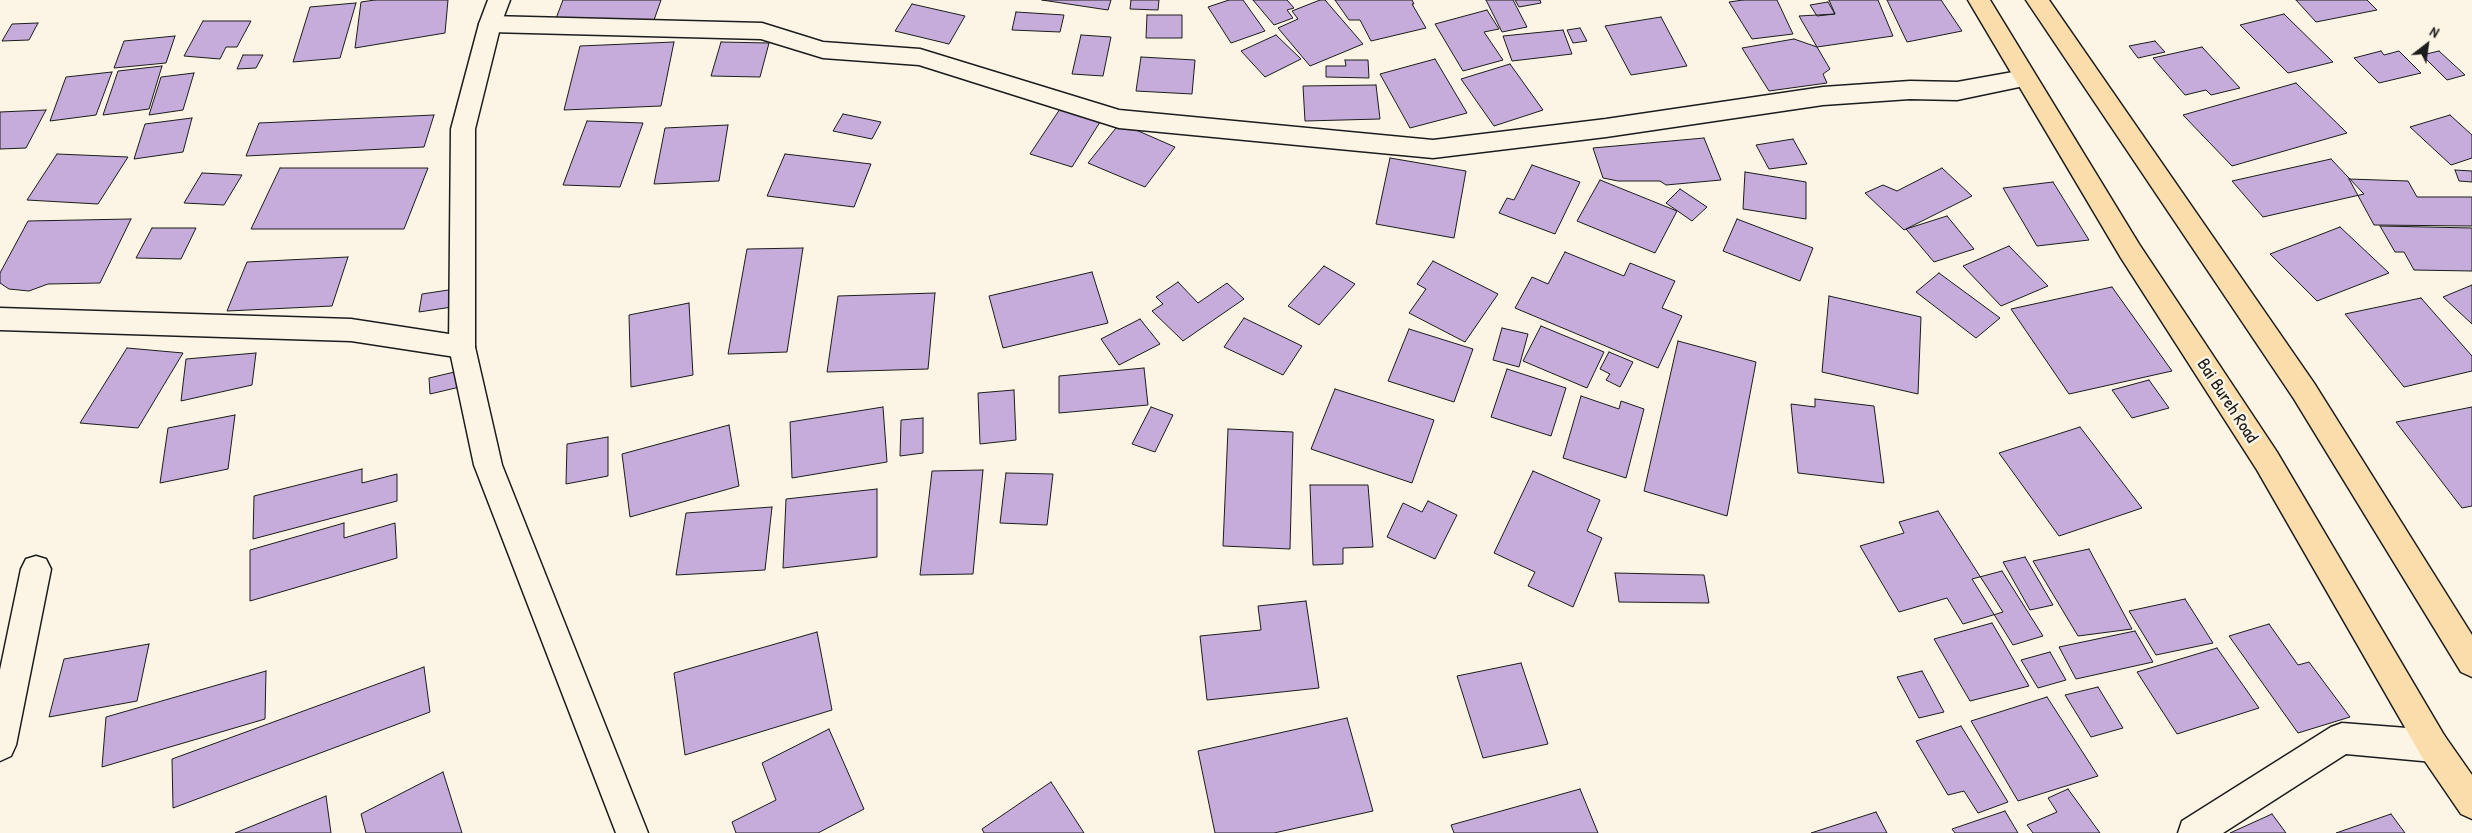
<!DOCTYPE html>
<html>
<head>
<meta charset="utf-8">
<style>
  body { margin:0 }
  #map { position:relative; width:2472px; height:833px; overflow:hidden; background:#fcf5e5; font-family:"Patrick Hand",sans-serif }
  canvas { display:block }
  .north { position:absolute; left:2402px; top:20px; width:50px; height:50px; -webkit-text-stroke:4px #fcf5e5; paint-order:stroke; rotate:30deg; font-size:14px; font-weight:700; line-height:20px; text-align:center; color:#1c1c1c }
  .north::after { content:''; display:block; margin:auto; width:18px; height:22px; background:#1c1c1c; clip-path:polygon(50% 0,100% 100%,50% 72%,0 100%) }
</style>
</head>
<body>
<div id="map">
<canvas width="2472" height="833"></canvas>
<div class="north">N</div>
</div>
<script>
const context = document.querySelector('canvas').getContext('2d');
context.lineJoin = 'round';
function paint(path, color) { context.fillStyle = color; context.fill(path, 'evenodd'); }
const shape = rows => new Path2D(rows.map(r => 'M' + r).join(''));
function strokePath(path, color, width, dash) { context.strokeStyle = color; context.lineWidth = width; context.lineCap = dash ? 'butt' : 'round'; context.setLineDash(dash || []); context.stroke(path); }
function label(font, color, halo, rows, align = 'center') {
  context.font = font + ' "Patrick Hand",sans-serif'; context.lineWidth = 5; context.setLineDash([]); context.textBaseline = 'middle'; context.strokeStyle = halo; context.fillStyle = color; for (const [text, x, y, turn = 0] of rows) {
    context.save(); context.translate(x, y); context.rotate((+turn || 0) * Math.PI / 180); context.textAlign = isNaN(turn) ? turn : align; if (halo) context.strokeText(text, 0, 0); context.fillText(text, 0, 0); context.restore();
  }
}
const building = shape([
  [375,0,448,0,445,33,355,48,361,2,375,0],
  [563,0,661,0,653,23,555,21,563,0],
  [1042,0,1111,0,1108,10,1042,0],
  [1131,0,1159,0,1158,10,1130,9,1131,0],
  [1229,0,1243,0,1265,31,1231,43,1208,7,1229,0],
  [1253,0,1287,0,1294,8,1287,10,1293,18,1274,25,1253,0],
  [1320,0,1325,0,1363,44,1310,66,1278,28,1298,19,1292,11,1320,0],
  [1335,0,1412,0,1414,4,1412,4,1426,28,1371,41,1360,20,1349,20,1335,0],
  [1486,0,1513,0,1527,27,1502,32,1486,0],
  [1515,0,1540,0,1541,3,1519,7,1515,0],
  [1743,0,1777,0,1793,34,1752,39,1729,2,1743,0],
  [1829,0,1878,0,1893,36,1817,47,1799,16,1835,14,1829,0],
  [1887,0,1941,0,1962,31,1907,42,1887,0],
  [2296,0,2367,0,2377,10,2316,22,2296,0],
  [1828,2,1835,14,1817,16,1810,5,1828,2],
  [356,3,340,58,293,62,310,7,356,3],
  [912,4,965,16,949,44,895,31,912,4],
  [1487,10,1499,29,1484,32,1503,60,1463,71,1435,24,1487,10],
  [1016,12,1064,15,1060,32,1012,30,1016,12],
  [2284,14,2333,62,2288,73,2240,25,2284,14],
  [1147,15,1182,15,1182,38,1146,38,1147,15],
  [1661,17,1687,66,1631,75,1605,26,1661,17],
  [203,21,251,21,237,47,226,47,220,59,184,56,203,21],
  [38,23,29,40,2,41,12,24,38,23],
  [1580,28,1587,41,1573,43,1567,30,1580,28],
  [1563,30,1572,54,1512,61,1503,36,1563,30],
  [1081,35,1111,37,1103,76,1072,74,1081,35],
  [1276,35,1301,59,1265,77,1241,51,1276,35],
  [175,36,166,63,114,68,124,41,175,36],
  [1794,39,1817,47,1830,69,1823,74,1827,83,1769,91,1742,48,1794,39],
  [2155,41,2165,52,2138,58,2129,46,2155,41],
  [674,42,661,106,564,110,580,46,674,42],
  [721,42,769,43,760,77,711,76,721,42],
  [2202,47,2240,88,2211,95,2206,90,2185,95,2153,58,2202,47],
  [2381,51,2384,55,2399,51,2421,73,2379,83,2354,58,2381,51],
  [2439,51,2465,75,2447,80,2422,55,2439,51],
  [243,55,263,55,256,68,237,69,243,55],
  [1141,57,1195,60,1192,94,1136,91,1141,57],
  [1435,59,1467,113,1410,128,1380,74,1435,59],
  [1345,60,1368,60,1369,78,1326,77,1326,66,1346,66,1345,60],
  [1510,64,1543,110,1494,126,1461,79,1510,64],
  [162,66,149,109,103,115,118,71,162,66],
  [112,72,96,115,50,121,66,77,112,72],
  [194,73,183,110,149,115,161,77,194,73],
  [2296,83,2347,133,2232,166,2183,115,2296,83],
  [1376,85,1380,119,1305,121,1303,86,1376,85],
  [1060,109,1100,122,1072,167,1030,154,1060,109],
  [46,110,26,148,0,149,0,112,46,110],
  [843,114,881,122,872,139,833,131,843,114],
  [434,115,424,147,246,156,259,123,434,115],
  [2450,115,2472,135,2472,158,2451,165,2410,127,2450,115],
  [192,118,183,152,134,159,145,124,192,118],
  [587,121,643,123,620,187,563,185,587,121],
  [1120,123,1175,147,1145,187,1088,163,1120,123],
  [728,125,719,181,654,184,665,128,728,125],
  [1704,138,1721,180,1666,185,1660,181,1618,181,1603,178,1593,148,1704,138],
  [1793,139,1807,164,1769,169,1756,145,1793,139],
  [57,154,128,157,98,204,27,200,57,154],
  [785,154,871,164,854,207,767,196,785,154],
  [1390,158,1466,171,1454,238,1376,224,1390,158],
  [2331,159,2364,194,2263,217,2232,181,2331,159],
  [1532,165,1580,182,1555,234,1499,213,1507,198,1514,200,1532,165],
  [280,168,428,168,404,229,251,229,280,168],
  [1942,168,1972,196,1904,230,1865,193,1883,185,1897,191,1942,168],
  [2455,170,2472,171,2472,182,2459,181,2455,170],
  [1745,172,1806,182,1806,219,1743,209,1745,172],
  [202,173,242,175,224,205,184,203,202,173],
  [2349,179,2408,181,2417,197,2472,197,2472,226,2374,225,2349,179],
  [1600,180,1677,211,1655,253,1577,221,1600,180],
  [2053,182,2089,240,2037,246,2003,188,2053,182],
  [1680,189,1707,207,1692,221,1666,203,1680,189],
  [1947,216,1974,249,1934,262,1906,229,1947,216],
  [131,219,100,283,48,284,29,291,9,289,0,283,0,273,28,221,131,219],
  [1737,219,1813,248,1800,281,1723,251,1737,219],
  [2380,226,2472,228,2472,271,2414,270,2404,252,2395,252,2380,226],
  [2340,227,2389,273,2317,301,2270,254,2340,227],
  [152,228,196,228,181,259,136,258,152,228],
  [2009,246,2048,286,2001,306,1963,266,2009,246],
  [803,248,787,352,728,354,747,249,803,248],
  [1565,252,1624,276,1630,263,1675,281,1662,308,1682,316,1658,368,1515,308,1532,277,1548,284,1565,252],
  [348,257,332,306,227,311,247,262,348,257],
  [1433,261,1498,294,1465,342,1409,313,1426,289,1417,284,1433,261],
  [1324,266,1355,284,1319,325,1288,306,1324,266],
  [1092,272,1108,323,1003,348,989,296,1092,272],
  [1939,273,2000,318,1976,338,1916,292,1939,273],
  [1178,282,1198,303,1227,283,1244,299,1183,341,1152,311,1163,304,1156,297,1178,282],
  [2472,285,2472,324,2443,297,2472,285],
  [2112,287,2172,371,2069,394,2011,309,2112,287],
  [455,289,452,307,419,312,422,294,455,289],
  [935,293,928,369,827,372,838,296,935,293],
  [1829,296,1921,317,1918,394,1822,372,1829,296],
  [2421,298,2472,356,2472,371,2404,387,2345,314,2421,298],
  [689,303,693,375,631,387,629,315,689,303],
  [1244,318,1302,346,1283,375,1224,347,1244,318],
  [1140,319,1160,344,1119,365,1101,339,1140,319],
  [1541,326,1604,352,1587,388,1523,361,1541,326],
  [1502,328,1528,334,1519,367,1493,360,1502,328],
  [1409,329,1473,349,1454,402,1388,381,1409,329],
  [1678,341,1756,362,1727,516,1644,491,1678,341],
  [127,348,183,353,138,428,80,423,127,348],
  [1609,352,1633,362,1620,387,1606,380,1610,374,1600,369,1609,352],
  [256,353,252,385,181,401,186,359,256,353],
  [1144,368,1148,405,1059,413,1059,376,1144,368],
  [1507,369,1566,388,1551,436,1491,417,1507,369],
  [463,370,464,386,430,394,429,378,463,370],
  [2149,380,2169,408,2132,418,2112,390,2149,380],
  [1335,389,1434,420,1412,483,1311,449,1335,389],
  [1014,390,1016,440,980,444,978,393,1014,390],
  [1581,396,1619,409,1621,401,1644,409,1626,478,1563,458,1581,396],
  [1815,399,1874,406,1884,483,1798,473,1791,404,1815,407,1815,399],
  [883,407,887,462,792,478,790,422,883,407],
  [1151,407,1173,415,1155,452,1132,444,1151,407],
  [2472,407,2472,506,2462,508,2396,422,2472,407],
  [235,415,228,469,160,483,168,428,235,415],
  [923,418,923,453,900,456,901,420,923,418],
  [729,425,739,486,630,517,622,454,729,425],
  [2080,427,2142,508,2059,536,1999,453,2080,427],
  [1228,429,1293,432,1290,549,1223,546,1228,429],
  [608,437,608,476,566,484,567,444,608,437],
  [362,469,362,483,397,474,397,501,253,539,254,496,362,469],
  [983,470,973,574,920,575,932,471,983,470],
  [1533,471,1600,500,1587,531,1602,538,1573,607,1528,586,1535,572,1494,553,1533,471],
  [1006,473,1053,474,1047,525,1000,523,1006,473],
  [1310,485,1368,485,1373,547,1343,548,1343,564,1313,565,1310,485],
  [877,489,877,557,783,568,786,499,877,489],
  [1428,501,1457,515,1435,559,1387,537,1403,503,1422,512,1428,501],
  [772,507,765,570,676,575,686,513,772,507],
  [1938,511,2003,612,1963,624,1947,598,1899,612,1860,546,1904,533,1899,522,1938,511],
  [344,523,344,538,395,523,397,558,250,601,250,550,344,523],
  [2089,549,2132,629,2078,636,2033,561,2089,549],
  [2025,557,2053,605,2030,610,2003,562,2025,557],
  [2002,571,2043,636,2013,645,1972,579,2002,571],
  [1615,573,1704,575,1709,603,1619,602,1615,573],
  [2185,599,2213,643,2156,655,2129,611,2185,599],
  [1306,601,1319,688,1207,700,1200,636,1261,630,1258,606,1306,601],
  [1992,623,2029,686,1970,701,1934,639,1992,623],
  [2269,624,2298,665,2309,662,2350,717,2298,733,2229,636,2269,624],
  [2135,631,2153,662,2076,679,2059,647,2135,631],
  [817,632,832,710,685,755,674,673,817,632],
  [149,644,137,701,49,717,64,659,149,644],
  [2217,648,2259,708,2177,734,2137,672,2217,648],
  [2050,652,2066,680,2038,688,2021,660,2050,652],
  [1521,663,1548,744,1483,758,1457,676,1521,663],
  [424,667,430,712,173,808,172,759,424,667],
  [266,671,265,719,102,767,106,717,266,671],
  [1922,671,1944,712,1919,718,1897,677,1922,671],
  [2098,687,2123,728,2091,737,2065,695,2098,687],
  [2047,697,2098,776,2018,801,1971,721,2047,697],
  [1347,718,1373,811,1274,833,1215,833,1198,751,1347,718],
  [1961,726,2008,802,1978,813,1964,791,1948,795,1916,741,1961,726],
  [829,729,864,809,818,833,736,833,732,822,776,800,762,763,829,729],
  [443,772,462,833,366,833,361,814,443,772],
  [1051,782,1084,833,984,833,982,829,1051,782],
  [1580,789,1598,833,1454,833,1451,825,1580,789],
  [2068,789,2100,833,2033,833,2027,825,2057,812,2048,798,2068,789],
  [326,796,331,833,235,833,326,796],
  [2005,811,2018,833,1955,833,1952,829,2005,811],
  [1876,812,1887,833,1811,833,1876,812],
  [2272,814,2286,833,2230,833,2272,814],
  [2391,814,2405,833,2336,833,2391,814]
]);
paint(building, '#c6acda');
strokePath(building, '#1c1c1c', 1);
const minor = shape([
  [490,16,762,23,823,42,920,49,1119,110,1433,140,1606,119,1823,87,1910,81,1957,82,2024,70,2032,72,2036,78,2032,84,2024,86,1957,100,1910,99,1823,105,1606,137,1433,158,1119,128,919,65,823,58,761,39,490,32,482,30,479,24,482,18,490,16],
  [0,308,351,319,462,336,471,339,475,347,471,355,462,358,351,341,0,330,0,308],
  [36,556,46,559,51,569,16,745,11,756,0,761,0,670,21,569,26,559,36,556],
  [2342,723,2433,730,2444,735,2449,746,2444,757,2433,762,2346,754,2223,833,2178,833,2182,821,2331,727,2342,723]
]);
const tertiary = shape([
  [488,0,510,0,501,24,475,129,475,347,502,465,648,833,616,833,474,465,449,347,451,129,479,24,488,0]
]);
const trunk = shape([
  [1968,0,1990,0,2139,244,2277,452,2444,735,2472,775,2472,819,2461,814,2422,757,2257,470,2121,258,1968,0],
  [2026,0,2049,0,2314,383,2472,635,2472,677,2461,672,2294,399,2026,0]
]);
strokePath(minor, '#1c1c1c', 3);
strokePath(tertiary, '#1c1c1c', 3);
strokePath(trunk, '#1c1c1c', 3);
paint(minor, '#fcf5e5');
paint(tertiary, '#fcf5e5');
paint(trunk, '#faddab');
label('18px', '#1c1c1c', '#fcf5e5', [
  ["Bai Bureh Road",2227,401,57]
]);
</script>
</body>
</html>
